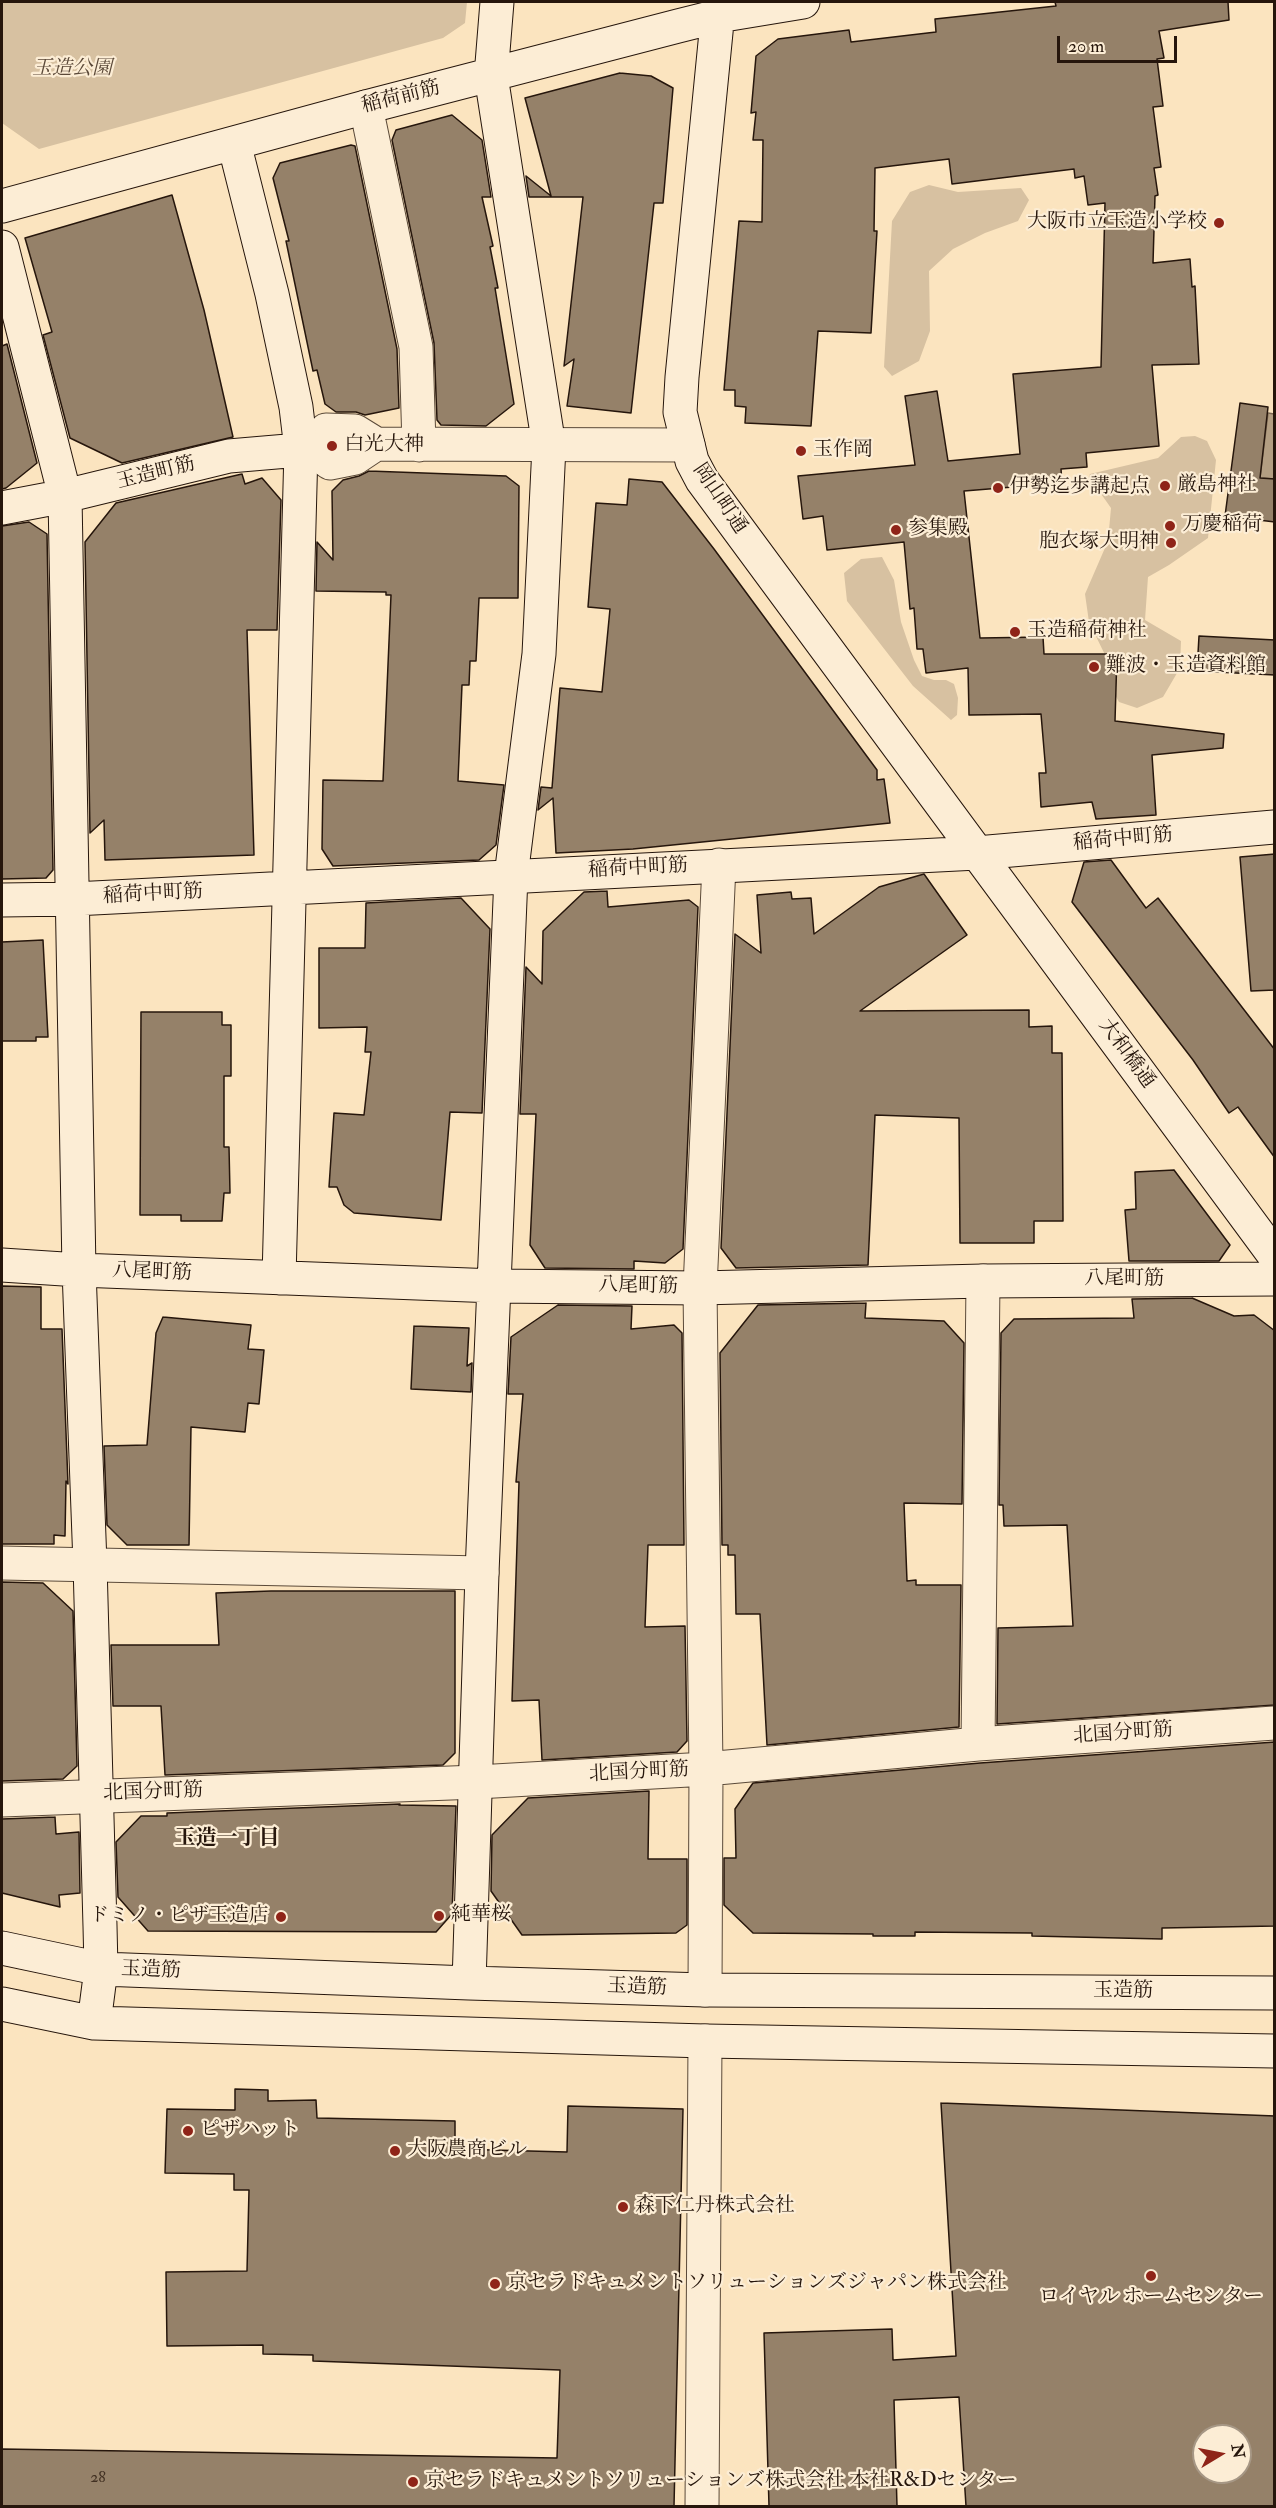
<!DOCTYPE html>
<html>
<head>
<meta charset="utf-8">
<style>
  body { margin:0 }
  #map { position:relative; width:1276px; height:2508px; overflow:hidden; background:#fbe4bf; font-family:"IM FELL Double Pica",serif }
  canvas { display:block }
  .frame { position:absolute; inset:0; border:3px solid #26160c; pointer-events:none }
  .north { position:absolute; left:1192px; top:2424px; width:60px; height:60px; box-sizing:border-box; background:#fcedd5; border:2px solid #a69785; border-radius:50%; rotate:80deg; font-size:16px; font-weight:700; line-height:24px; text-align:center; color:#26160c }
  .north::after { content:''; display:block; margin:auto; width:21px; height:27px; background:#8f2418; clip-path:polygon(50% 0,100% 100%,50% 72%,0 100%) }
  .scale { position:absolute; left:1057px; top:36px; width:120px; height:27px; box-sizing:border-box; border:3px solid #26160c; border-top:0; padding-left:8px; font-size:18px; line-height:21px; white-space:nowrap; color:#26160c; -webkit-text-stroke:4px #fcedd5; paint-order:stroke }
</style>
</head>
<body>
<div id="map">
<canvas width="1276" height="2508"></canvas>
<div class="frame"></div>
<div class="north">N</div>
<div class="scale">20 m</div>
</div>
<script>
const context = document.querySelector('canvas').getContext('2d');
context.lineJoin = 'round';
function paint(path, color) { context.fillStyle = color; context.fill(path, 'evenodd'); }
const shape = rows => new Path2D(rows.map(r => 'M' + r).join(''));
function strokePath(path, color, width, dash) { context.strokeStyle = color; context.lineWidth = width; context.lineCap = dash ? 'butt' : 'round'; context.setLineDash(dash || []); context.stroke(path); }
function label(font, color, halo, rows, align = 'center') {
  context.font = font + ' "IM FELL Double Pica","Noto Serif JP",serif'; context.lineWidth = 4.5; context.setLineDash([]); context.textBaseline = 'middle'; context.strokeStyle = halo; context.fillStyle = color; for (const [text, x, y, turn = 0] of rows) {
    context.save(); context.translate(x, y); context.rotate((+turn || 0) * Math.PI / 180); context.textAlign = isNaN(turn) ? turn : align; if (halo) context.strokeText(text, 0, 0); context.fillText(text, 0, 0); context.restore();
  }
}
paint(shape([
  [2,2,467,2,465,23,443,38,39,149,2,123],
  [929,185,958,192,1021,188,1029,200,1018,221,985,233,953,249,929,271,930,331,919,361,892,376,884,367,892,221,910,192],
  [1195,436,1207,441,1216,460,1208,538,1169,565,1148,577,1145,620,1181,641,1180,668,1163,697,1137,708,1119,702,1111,688,1109,663,1089,622,1085,594,1108,541,1111,508,1099,491,1087,481,1090,474,1158,458,1181,437],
  [882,557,894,580,901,622,914,660,922,676,934,680,946,680,954,684,958,698,957,715,951,720,913,686,847,601,844,573,861,559]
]), '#d7c1a1');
const water = shape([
  [1268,413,1274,414,1274,479,1260,478,1268,413]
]);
paint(water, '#b39e82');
strokePath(water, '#7b6853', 1.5);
const building = shape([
  [1055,2,1228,2,1229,20,1159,31,1164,58,1157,59,1163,106,1153,107,1161,167,1154,168,1158,195,1155,196,1153,263,1190,259,1192,287,1195,286,1199,364,1152,365,1159,446,1086,453,1087,467,1061,469,1062,483,964,491,980,638,1043,637,1044,654,1117,654,1115,721,1224,734,1223,748,1152,755,1156,815,1096,819,1092,802,1041,807,1039,773,1046,773,1041,714,969,715,968,668,926,673,923,649,917,649,914,608,910,609,904,542,827,550,823,516,803,519,798,476,915,465,905,396,937,391,948,461,1020,454,1013,374,1101,367,1105,203,1088,205,1084,176,1075,178,1074,169,952,184,949,159,875,168,874,231,877,231,871,333,818,331,811,426,745,423,746,407,735,406,735,390,724,390,739,221,762,222,763,140,753,140,756,112,751,113,756,56,778,39,849,30,851,42,936,32,935,19,1056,6,1055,2],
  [620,73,651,76,673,88,663,203,654,203,631,413,567,406,574,359,564,366,583,197,529,197,526,176,551,196,525,98,620,73],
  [452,115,482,140,491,197,482,197,493,246,490,247,498,288,495,288,514,404,486,426,441,425,437,420,434,343,392,140,396,130,452,115],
  [351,145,355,146,397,349,399,408,365,415,356,412,336,412,325,404,317,370,313,371,286,241,289,241,273,178,280,163,351,145],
  [172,195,204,310,233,437,122,463,70,438,43,335,52,332,25,238,172,195],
  [7,344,37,463,6,488,2,489,2,346,7,344],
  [1240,403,1268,407,1260,478,1275,479,1275,522,1225,516,1240,403],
  [369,471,506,476,519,486,518,598,479,598,476,661,470,661,469,685,462,685,458,781,504,785,496,845,479,860,333,866,322,849,323,780,383,781,391,595,386,595,386,592,316,591,317,542,333,560,332,491,343,480,359,476,369,471],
  [242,474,245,484,262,478,281,500,277,630,247,630,254,855,105,860,104,820,90,833,85,542,116,503,242,474],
  [629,479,662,482,714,549,877,770,877,780,884,779,890,823,633,849,556,853,553,798,538,810,541,787,552,788,560,688,602,692,610,609,588,607,596,503,627,505,629,479],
  [29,522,47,534,53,870,46,878,2,879,2,526,29,522],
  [1199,636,1275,640,1275,675,1197,671,1199,636],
  [1275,854,1275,990,1251,991,1240,857,1275,854],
  [1111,860,1146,908,1158,898,1275,1050,1275,1158,1238,1107,1229,1113,1193,1060,1072,902,1084,862,1111,860],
  [924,874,967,935,860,1011,1029,1010,1029,1027,1052,1026,1052,1053,1062,1053,1063,1221,1034,1221,1034,1243,960,1243,959,1118,875,1115,868,1265,736,1268,721,1248,735,934,761,953,757,895,791,892,792,899,811,898,814,934,879,887,924,874],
  [607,891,608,907,689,900,698,907,683,1249,665,1263,634,1261,634,1269,545,1268,530,1245,536,1114,520,1114,526,967,542,984,543,931,584,892,607,891],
  [461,898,490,929,482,1113,450,1112,441,1220,354,1213,344,1205,337,1187,329,1187,334,1113,364,1115,371,1052,365,1052,367,1027,319,1028,319,948,365,948,366,903,461,898],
  [43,940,48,1037,36,1037,36,1041,2,1041,2,942,43,940],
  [141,1012,222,1012,222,1025,231,1025,231,1076,224,1076,224,1147,229,1147,230,1193,224,1193,222,1221,181,1221,181,1215,140,1215,141,1012],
  [1174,1170,1230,1245,1219,1261,1129,1261,1125,1210,1136,1209,1135,1172,1174,1170],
  [2,1286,41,1287,41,1329,62,1329,68,1484,66,1481,65,1536,54,1535,54,1544,2,1544,2,1286],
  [1192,1298,1234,1316,1254,1315,1275,1331,1275,1705,997,1724,998,1628,1073,1626,1067,1525,1004,1526,1003,1505,999,1505,1001,1333,1014,1319,1134,1318,1132,1299,1192,1298],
  [866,1303,865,1318,944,1321,964,1343,962,1504,904,1503,907,1581,916,1580,916,1585,961,1585,959,1727,767,1745,760,1614,736,1614,735,1555,728,1555,728,1545,722,1545,720,1353,758,1305,866,1303],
  [558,1305,632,1306,631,1329,674,1325,682,1333,684,1545,648,1545,645,1627,685,1626,687,1741,677,1752,542,1760,539,1700,512,1701,519,1482,516,1482,523,1394,508,1394,511,1337,558,1305],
  [163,1317,251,1325,248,1349,264,1350,259,1404,248,1403,245,1432,191,1427,189,1545,127,1545,107,1525,104,1446,147,1445,156,1333,163,1317],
  [414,1326,469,1328,467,1366,472,1363,471,1392,411,1389,414,1326],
  [2,1582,43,1583,73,1611,77,1766,63,1779,2,1781,2,1582],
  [271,1591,455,1591,455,1753,443,1765,165,1775,161,1706,113,1706,111,1645,219,1645,216,1593,271,1591],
  [1275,1742,1275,1926,1162,1928,1162,1939,1032,1936,1032,1933,915,1932,915,1936,873,1936,873,1934,753,1933,724,1905,724,1858,736,1858,735,1809,753,1783,980,1763,1275,1742],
  [649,1791,648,1859,687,1859,687,1925,676,1933,522,1935,491,1891,492,1835,528,1798,649,1791],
  [400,1804,399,1805,456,1806,452,1914,436,1932,148,1931,118,1897,116,1842,141,1816,167,1816,167,1813,400,1804],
  [55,1817,56,1834,79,1832,80,1893,59,1895,60,1907,2,1893,2,1819,55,1817],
  [235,2089,268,2090,268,2101,316,2100,317,2118,455,2121,455,2149,567,2152,568,2106,683,2109,674,2506,2,2506,2,2449,557,2458,560,2370,313,2361,313,2355,263,2354,263,2345,167,2346,166,2272,247,2271,249,2190,234,2190,234,2174,165,2173,167,2109,235,2110,235,2089],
  [941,2103,1275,2116,1275,2506,966,2506,959,2397,894,2400,897,2506,769,2506,764,2333,892,2329,893,2360,956,2356,941,2103],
  [1204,2436,1240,2436,1240,2472,1204,2472,1204,2436]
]);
paint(building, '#958169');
strokePath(building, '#26160c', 1.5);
const street = shape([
  [366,107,416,347,419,445],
  [376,444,355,458,330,463,311,449,326,430,355,431,376,444,688,445],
  [2,1563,482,1573],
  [978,1744,983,1281],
  [2,1800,477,1782,706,1769,978,1744,1274,1723],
  [705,1990,706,1769,700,1288,719,865],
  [702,2506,705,2041]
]);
const secondary = shape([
  [719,2,682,377,680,412,692,461,702,480,1274,1255],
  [234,143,272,294,296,407,301,449,279,1278],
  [2,206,366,107,678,26,718,16,803,2],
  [2,247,65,496,79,1270,90,1564,100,1926,101,1969,94,2023],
  [2,508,65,496,229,456,311,449],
  [2,900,74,899,977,853,1274,827],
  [2,1265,79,1270,495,1286,700,1288,983,1281,1274,1279],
  [2,1948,101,1969,469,1983,705,1990,1274,1993],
  [469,1983,482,1573,511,876,539,654,549,446,491,76,497,2],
  [2,2004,94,2023,705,2041,1274,2051]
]);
strokePath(street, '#5b4a39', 35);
strokePath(secondary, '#26160c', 35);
strokePath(street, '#fcedd5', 33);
strokePath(secondary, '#fcedd5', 33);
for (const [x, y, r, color] of [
  [1219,223,6,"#8f2418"],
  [332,446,6,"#8f2418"],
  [801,451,6,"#8f2418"],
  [1165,486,6,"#8f2418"],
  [998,488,6,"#8f2418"],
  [1170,526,6,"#8f2418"],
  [896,530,6,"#8f2418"],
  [1171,543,6,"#8f2418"],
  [1015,632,6,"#8f2418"],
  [1094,667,6,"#8f2418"],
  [439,1916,6,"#8f2418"],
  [281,1917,6,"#8f2418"],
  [188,2131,6,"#8f2418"],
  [395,2151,6,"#8f2418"],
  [623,2207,6,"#8f2418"],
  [1151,2276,6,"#8f2418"],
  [495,2284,6,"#8f2418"],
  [413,2482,6,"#8f2418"]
]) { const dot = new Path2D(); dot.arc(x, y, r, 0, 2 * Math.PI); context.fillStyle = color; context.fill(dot); strokePath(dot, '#fcedd5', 2); }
label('16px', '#423123', null, [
  ["28",98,2479]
]);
label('italic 20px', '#5b4939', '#fcedd5', [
  ["玉造公園",72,70]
]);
label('20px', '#26160c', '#fcedd5', [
  ["稲荷前筋",401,98,-14],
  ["玉造町筋",156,474,-14],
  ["岡山町通",719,499,56],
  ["稲荷中町筋",1123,840,-5],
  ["稲荷中町筋",638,869,-3],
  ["稲荷中町筋",153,895,-3],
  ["大和橋通",1126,1054,54],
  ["八尾町筋",152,1273,2],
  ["八尾町筋",1124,1280],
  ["八尾町筋",638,1287,1],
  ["北国分町筋",1123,1734,-4],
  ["北国分町筋",639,1773,-3],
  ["北国分町筋",153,1793,-2],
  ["玉造筋",151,1971,2],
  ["玉造筋",637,1988,2],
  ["玉造筋",1123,1992]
]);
label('20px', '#26160c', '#fcedd5', [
  ["大阪市立玉造小学校",1207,223,"right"],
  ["白光大神",344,446],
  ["玉作岡",813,451],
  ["厳島神社",1177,486],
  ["伊勢迄歩講起点",1010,488],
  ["万慶稲荷",1182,526],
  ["参集殿",908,530],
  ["胞衣塚大明神",1159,543,"right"],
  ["玉造稲荷神社",1027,632],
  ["難波・玉造資料館",1106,667],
  ["純華桜",451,1916],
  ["ドミノ・ピザ玉造店",269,1917,"right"],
  ["ピザハット",200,2131],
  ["大阪農商ビル",407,2151],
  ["森下仁丹株式会社",635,2207],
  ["京セラドキュメントソリューションズジャパン株式会社",507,2284],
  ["ロイヤル ホームセンター",1151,2298,"center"],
  ["京セラドキュメントソリューションズ株式会社 本社R&Dセンター",425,2482]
], 'left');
label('bold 21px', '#26160c', '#fcedd5', [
  ["玉造一丁目",227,1839]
]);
</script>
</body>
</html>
